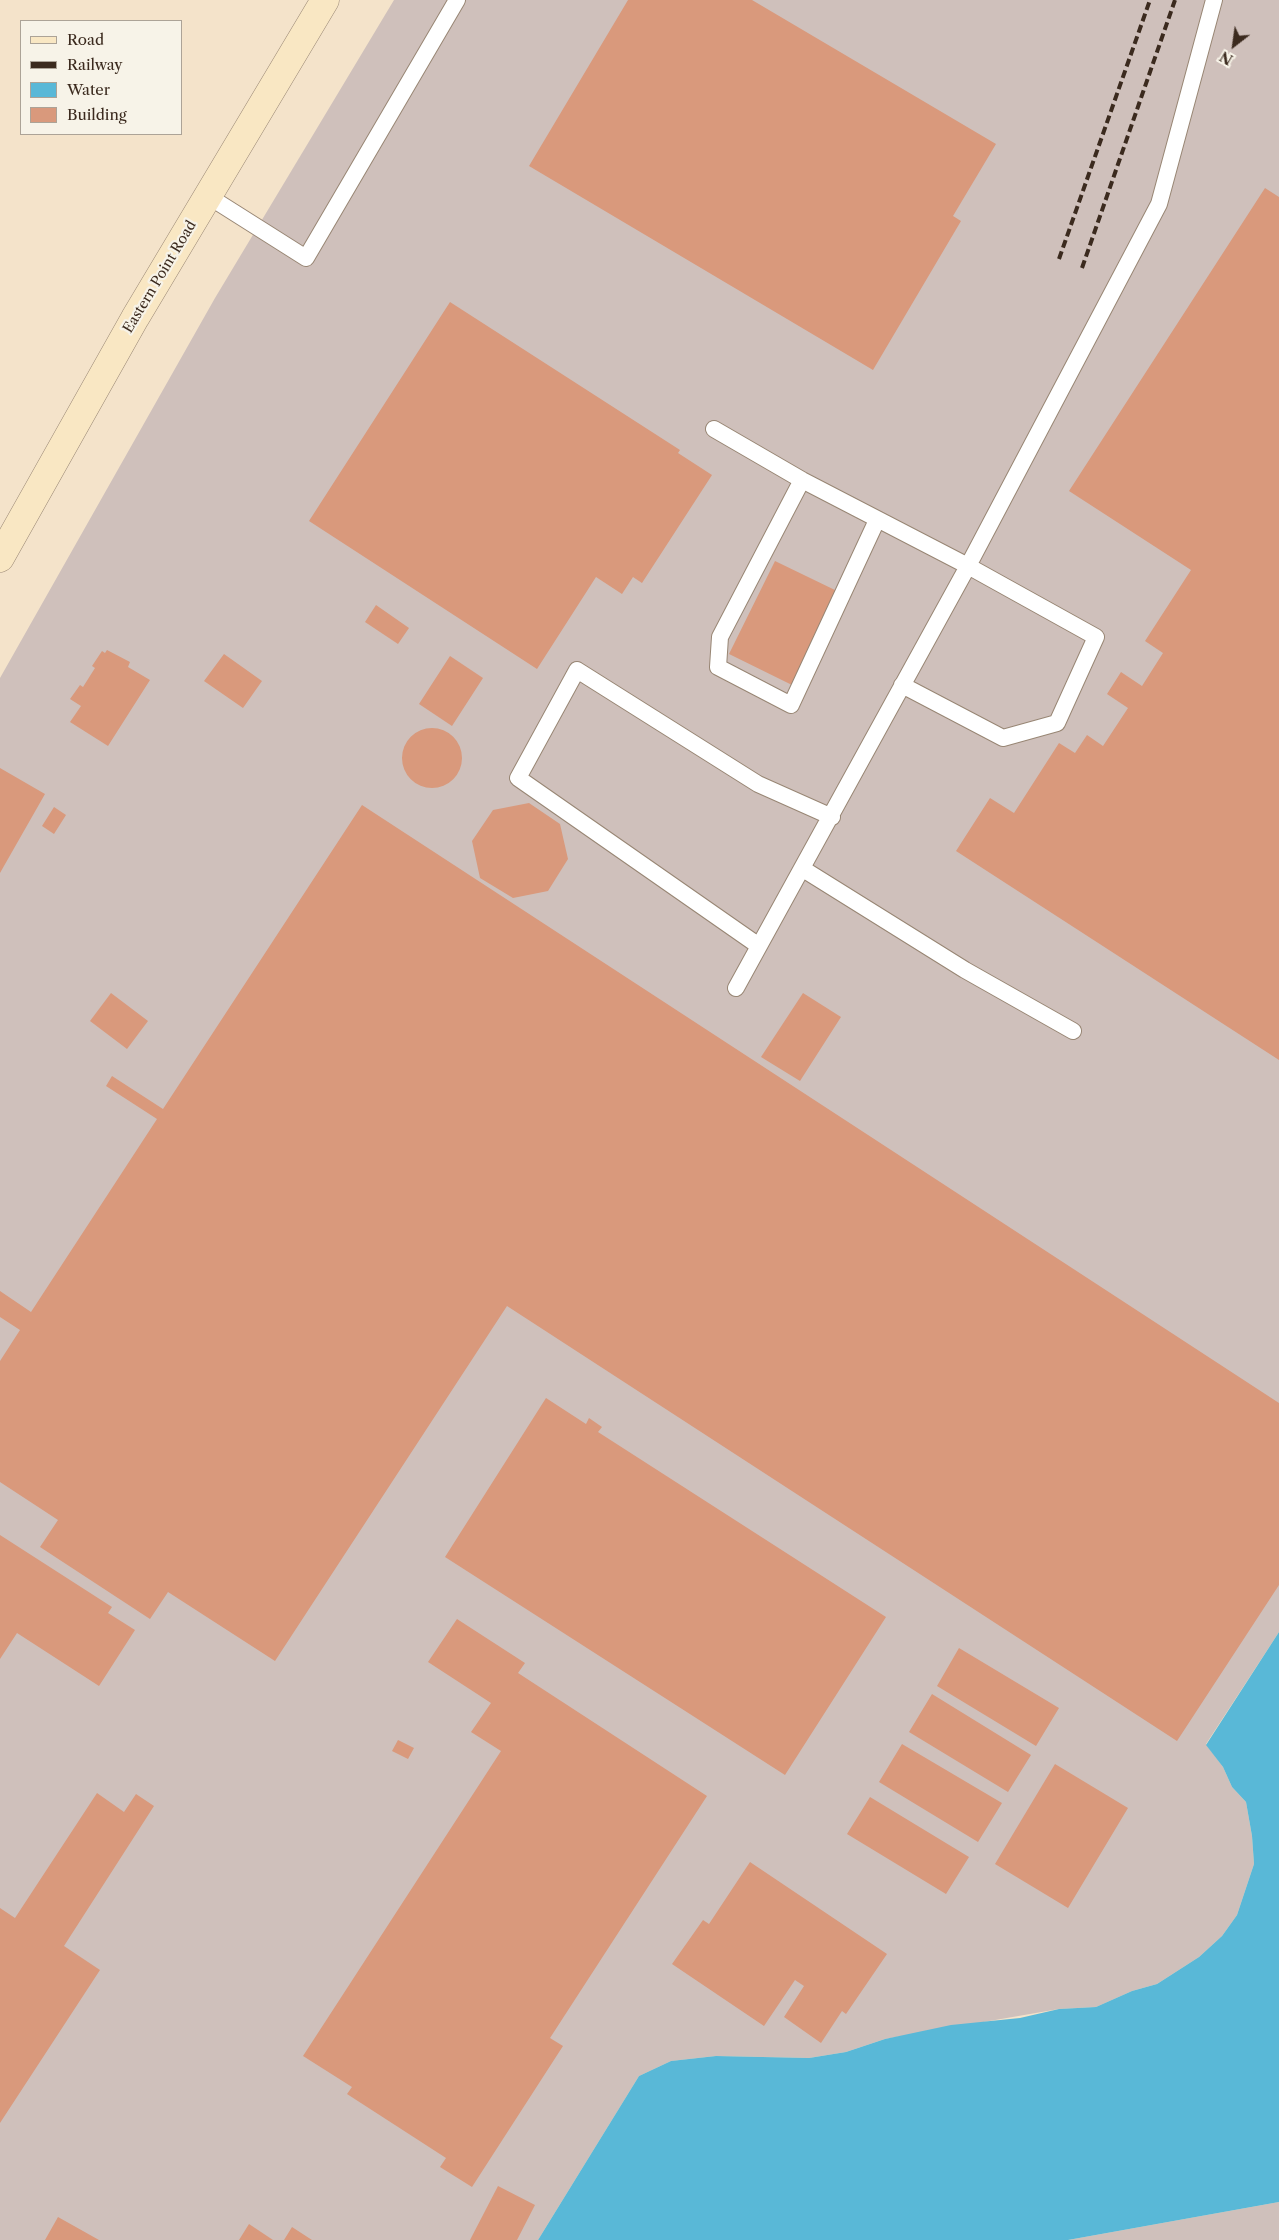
<!DOCTYPE html>
<html>
<head>
<meta charset="utf-8">
<style>
  body { margin:0 }
  #map { position:relative; width:1279px; height:2240px; overflow:hidden; background:#f4e3ca; font-family:"Libre Caslon Text",serif }
  canvas { display:block }
  .legend { position:absolute; left:20px; top:20px; width:162px; height:115px; box-sizing:border-box; background:#f7f3e8; border:1px solid #aca397; margin:0; padding:6px 9px; list-style:none; font-size:15px; color:#3b2a1e }
  .legend li { display:flex; align-items:center; gap:10px; height:25px }
  .legend b { width:25px; border:1px solid #aca397 }
  .north { position:absolute; left:1209px; top:20px; width:50px; height:50px; -webkit-text-stroke:4px #f7f3e8; paint-order:stroke; rotate:210deg; font-size:14px; font-weight:700; line-height:20px; text-align:center; color:#3b2a1e }
  .north::after { content:''; display:block; margin:auto; width:18px; height:22px; background:#3b2a1e; clip-path:polygon(50% 0,100% 100%,50% 72%,0 100%) }
</style>
</head>
<body>
<div id="map">
<canvas width="1279" height="2240"></canvas>
<ul class="legend">
<li><b style="height:6px;background:#f9e7c3"></b>Road</li>
<li><b style="height:6px;background:#3b2a1e"></b>Railway</li>
<li><b style="height:14px;background:#59b8d7"></b>Water</li>
<li><b style="height:14px;background:#d9997c"></b>Building</li>
</ul>
<div class="north">N</div>
</div>
<script>
const context = document.querySelector('canvas').getContext('2d');
context.lineJoin = 'round';
function paint(path, color) { context.fillStyle = color; context.fill(path, 'evenodd'); }
const shape = rows => new Path2D(rows.map(r => 'M' + r).join(''));
function strokePath(path, color, width, dash) { context.strokeStyle = color; context.lineWidth = width; context.lineCap = dash ? 'butt' : 'round'; context.setLineDash(dash || []); context.stroke(path); }
function label(font, color, halo, rows, align = 'center') {
  context.font = font + ' "Libre Caslon Text",serif'; context.lineWidth = 4.5; context.setLineDash([]); context.textBaseline = 'middle'; context.strokeStyle = halo; context.fillStyle = color; for (const [text, x, y, turn = 0] of rows) {
    context.save(); context.translate(x, y); context.rotate((+turn || 0) * Math.PI / 180); context.textAlign = isNaN(turn) ? turn : align; if (halo) context.strokeText(text, 0, 0); context.fillText(text, 0, 0); context.restore();
  }
}
paint(shape([
  [394,0,1279,0,1279,1632,1206,1744,1223,1767,1232,1787,1246,1802,1252,1836,1254,1864,1237,1915,1222,1936,1199,1957,1157,1984,1132,1991,1096,2007,1059,2009,885,2039,846,2052,809,2058,716,2056,671,2061,639,2076,538,2240,0,2240,0,678,215,298],
  [1279,2202,1279,2240,1068,2240]
]), '#cfc0bb');
paint(shape([
  [1279,1632,1279,2202,1068,2240,538,2240,639,2076,671,2061,716,2056,809,2058,846,2052,885,2039,951,2025,1020,2018,1059,2009,1096,2007,1132,1991,1157,1984,1199,1957,1222,1936,1237,1915,1254,1864,1252,1836,1246,1802,1232,1787,1223,1767,1206,1745]
]), '#59b8d7');
paint(shape([
  [628,0,752,0,996,144,953,216,961,221,873,370,529,166],
  [1265,188,1279,197,1279,1060,956,851,990,798,1014,813,1059,743,1075,753,1087,735,1103,746,1128,708,1107,694,1121,672,1142,686,1163,653,1145,641,1191,570,1069,491],
  [450,302,680,450,678,453,712,475,642,583,633,577,622,594,596,577,537,669,309,521],
  [775,561,837,591,792,685,729,654],
  [376,605,409,628,398,644,365,622],
  [107,650,130,662,128,667,150,680,108,746,70,722,81,706,70,699,80,685,83,687,95,668,92,666,102,651,105,653],
  [224,654,262,681,243,708,204,681],
  [450,656,483,678,452,726,419,704],
  '402 758a30 30 0 1 1 60 0a30 30 0 1 1-60 0Z',
  [0,768,45,794,0,873],
  [529,803,560,824,568,859,548,891,513,898,480,878,472,841,493,810],
  [362,805,1279,1403,1279,1585,1177,1741,507,1306,275,1661,168,1592,150,1619,40,1547,58,1520,0,1482,0,1361,20,1330,0,1317,0,1291,31,1312,157,1119,106,1086,112,1076,163,1109],
  [54,807,66,815,54,834,42,826],
  [111,993,148,1021,127,1049,90,1021],
  [803,993,841,1017,800,1081,761,1057],
  [546,1398,586,1424,589,1418,602,1427,598,1432,886,1617,785,1775,445,1557],
  [0,1535,112,1607,108,1613,135,1630,99,1686,17,1633,0,1659],
  [457,1619,525,1663,518,1673,707,1796,550,2038,563,2046,472,2187,440,2167,446,2158,347,2094,352,2087,303,2056,501,1751,471,1732,491,1703,428,1662],
  [959,1648,1059,1708,1036,1746,937,1686],
  [932,1694,1031,1755,1008,1792,909,1732],
  [398,1740,414,1748,408,1759,392,1751],
  [902,1744,1002,1803,978,1842,879,1782],
  [1055,1764,1128,1808,1068,1908,995,1864],
  [97,1793,124,1812,136,1794,154,1806,64,1946,100,1970,0,2123,0,1908,15,1918],
  [870,1797,969,1857,946,1894,847,1834],
  [750,1862,887,1954,846,2014,842,2011,821,2043,784,2017,804,1986,795,1980,764,2026,672,1964,703,1920,709,1924],
  [498,2186,535,2205,517,2240,470,2240],
  [58,2217,99,2240,45,2240],
  [249,2224,273,2240,239,2240],
  [292,2227,312,2240,284,2240]
]), '#d9997c');
const lane = shape([
  [208,196,306,258,457,0],
  [714,429,802,480,968,566,1096,637,1057,723,1003,738,902,685],
  [802,480,720,637,718,667,791,705,877,520],
  [803,869,965,970,1073,1031],
  [759,946,518,778,577,670,758,784,832,817],
  [736,988,968,566,1159,204,1214,0]
]);
const secondary = shape([
  [0,558,135,318,325,0]
]);
strokePath(lane, '#988674', 18);
strokePath(secondary, '#988674', 29);
strokePath(lane, '#fff', 16);
strokePath(secondary, '#f9e7c3', 28);
strokePath(shape([
  [1059,259,1150,0],
  [1082,268,1175,0]
]), '#3b2a1e', 4, [8, 4]);
label('14px', '#3b2a1e', '#f7f3e8', [
  ["Eastern Point Road",160,277,-59]
]);
</script>
</body>
</html>
